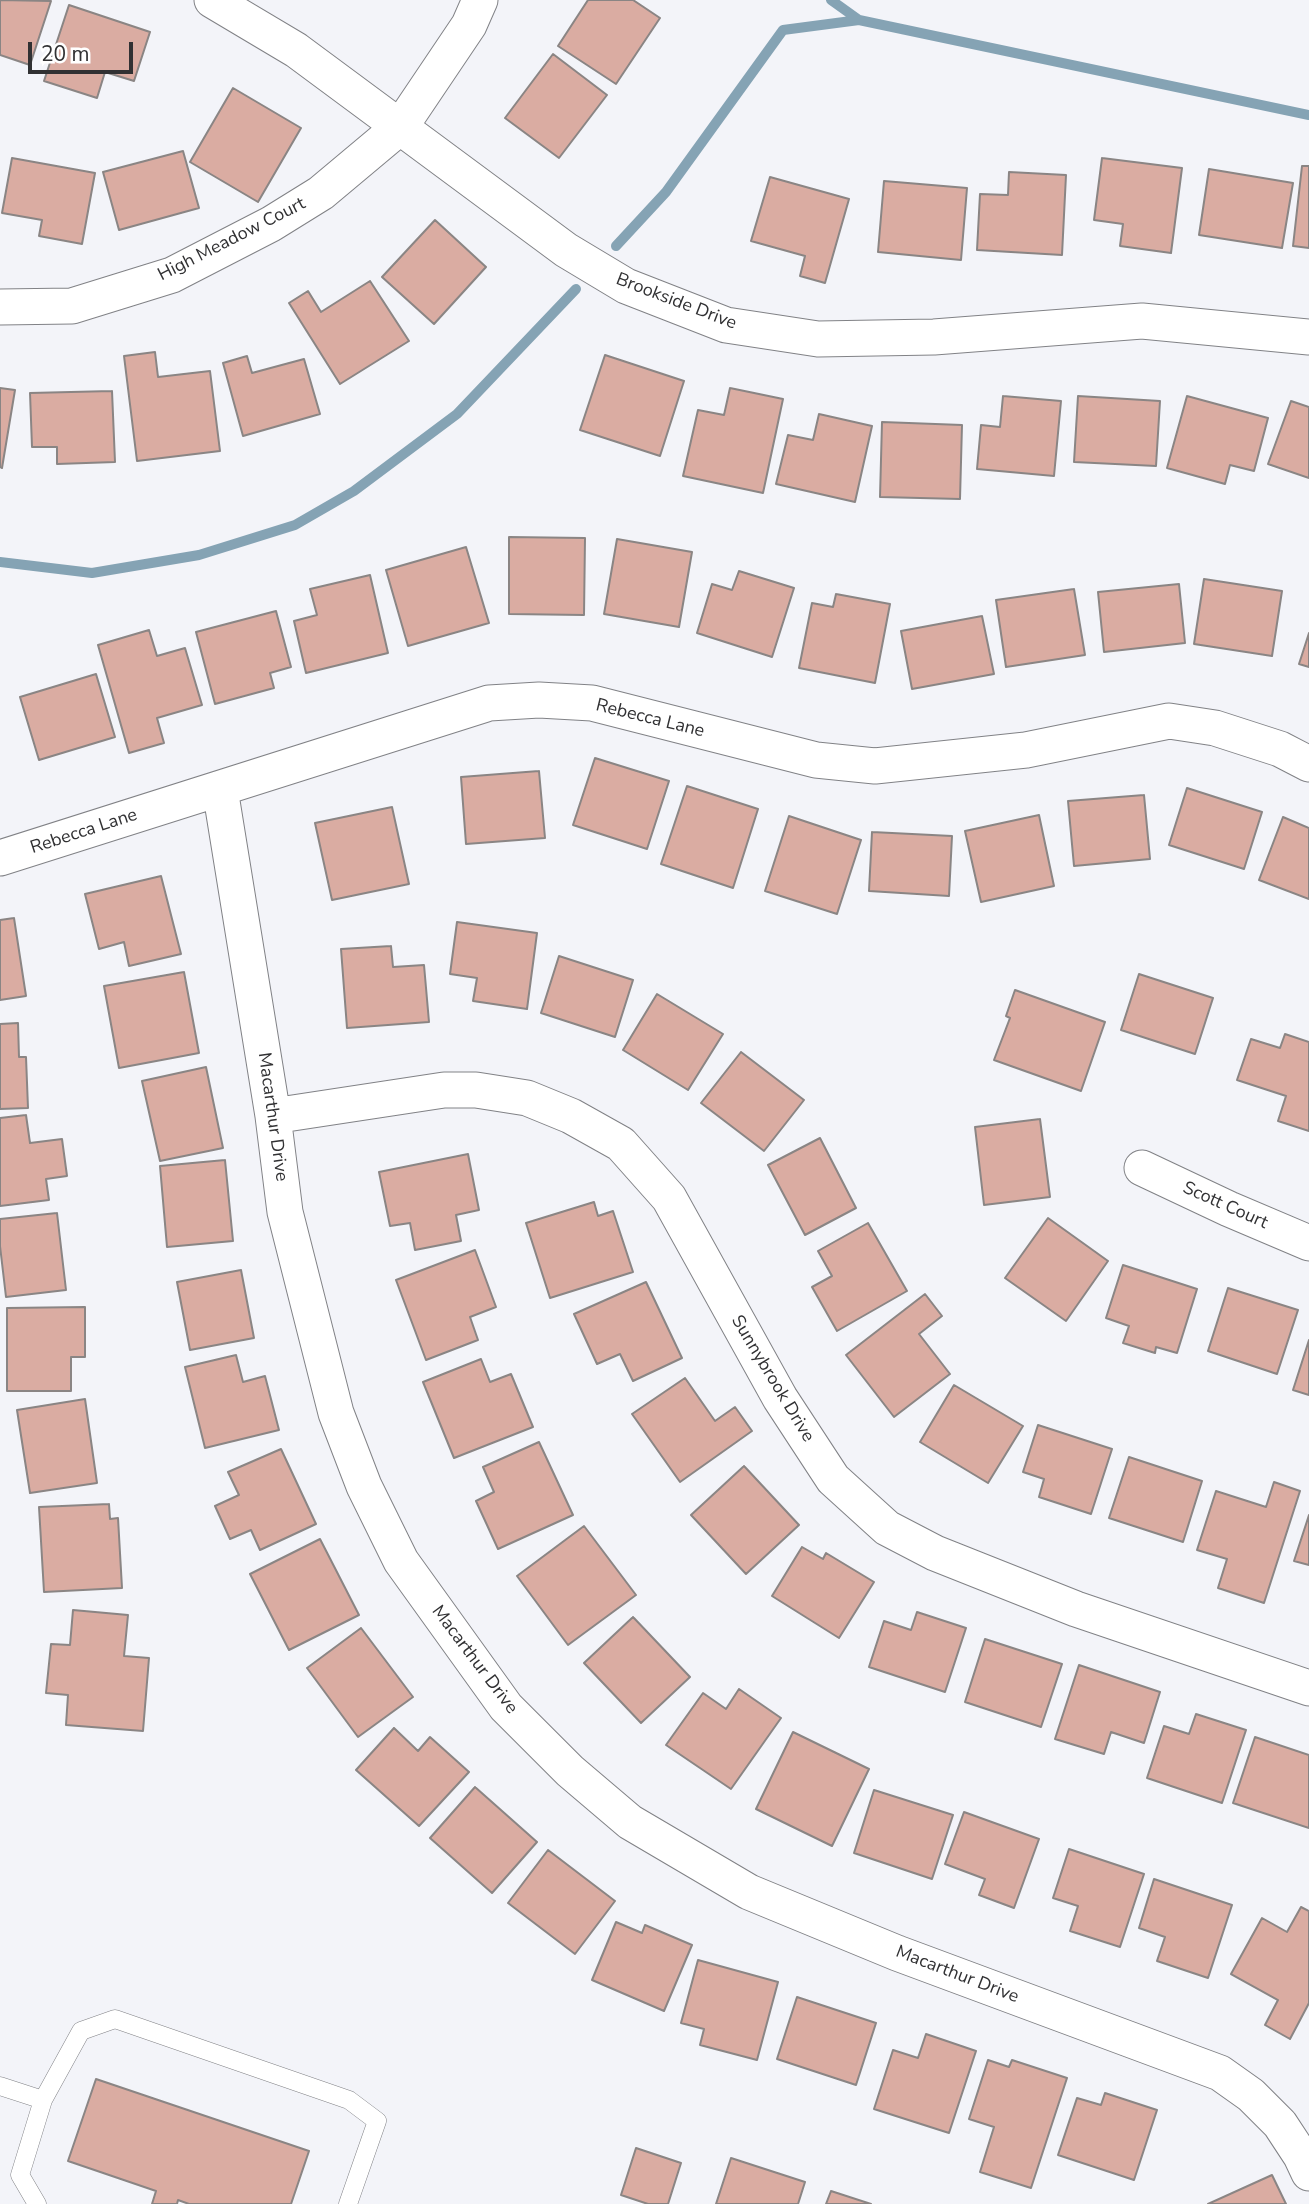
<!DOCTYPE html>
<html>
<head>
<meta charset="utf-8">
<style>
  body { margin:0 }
  #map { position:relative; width:1309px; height:2204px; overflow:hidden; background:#f3f4f9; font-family:"Nunito Sans",sans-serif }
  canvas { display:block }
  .scale { position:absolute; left:28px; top:42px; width:105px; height:32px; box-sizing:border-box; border:4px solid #313133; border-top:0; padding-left:9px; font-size:21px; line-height:24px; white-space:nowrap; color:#313133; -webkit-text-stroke:5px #fff; paint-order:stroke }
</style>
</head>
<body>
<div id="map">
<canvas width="1309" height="2204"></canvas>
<div class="scale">20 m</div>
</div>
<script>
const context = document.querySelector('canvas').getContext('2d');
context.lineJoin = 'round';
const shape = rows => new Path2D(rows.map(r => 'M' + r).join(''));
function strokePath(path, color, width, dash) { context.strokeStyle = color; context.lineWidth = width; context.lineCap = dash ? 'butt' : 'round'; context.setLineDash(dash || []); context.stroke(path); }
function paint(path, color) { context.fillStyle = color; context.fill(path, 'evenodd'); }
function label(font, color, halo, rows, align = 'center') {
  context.font = font + ' "Nunito Sans",sans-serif'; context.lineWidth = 5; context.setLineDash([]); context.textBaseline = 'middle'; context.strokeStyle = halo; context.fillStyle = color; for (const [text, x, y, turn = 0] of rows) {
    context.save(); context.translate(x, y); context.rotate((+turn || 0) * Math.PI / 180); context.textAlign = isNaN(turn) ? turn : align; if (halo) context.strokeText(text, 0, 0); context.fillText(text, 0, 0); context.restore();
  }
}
strokePath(shape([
  [831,0,859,20,1309,115],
  [616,246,666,192,783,30,859,20],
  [0,562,92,573,199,555,295,525,354,491,457,414,576,289]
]), '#85a3b4', 10);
const building = shape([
  [0,0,51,1,30,65,0,55,0,0],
  [588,0,633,0,660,18,616,84,558,46,588,0],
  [69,5,150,32,134,81,105,72,97,98,44,81,69,5],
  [553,54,607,95,559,158,505,118,553,54],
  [233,88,301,128,258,202,190,162,233,88],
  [183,151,199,208,119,230,103,172,183,151],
  [12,158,95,173,82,244,39,236,42,220,2,213,12,158],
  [1102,158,1182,168,1171,253,1120,246,1123,224,1094,220,1102,158],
  [1302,166,1309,166,1309,248,1293,246,1302,166],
  [1209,169,1293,183,1282,248,1199,235,1209,169],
  [1009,172,1066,175,1062,255,977,250,980,194,1008,195,1009,172],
  [770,177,849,199,825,283,800,276,805,256,751,241,770,177],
  [884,181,967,188,961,260,878,252,884,181],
  [435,220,486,267,434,324,382,277,435,220],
  [370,281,409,341,340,384,289,303,308,291,321,312,370,281],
  [155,352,158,377,210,371,220,451,137,461,124,356,155,352],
  [605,355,684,381,660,456,580,430,605,355],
  [247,356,252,373,304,359,320,414,243,436,223,363,247,356],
  [0,388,15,390,2,468,0,467,0,388],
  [730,388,783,399,763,493,683,476,698,410,724,415,730,388],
  [112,391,115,462,57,464,57,447,32,447,30,393,112,391],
  [1003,396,1061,401,1054,476,977,469,981,425,1000,427,1003,396],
  [1078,396,1160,401,1156,466,1074,462,1078,396],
  [1187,396,1268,418,1254,471,1230,465,1225,484,1167,468,1187,396],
  [1291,401,1309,407,1309,478,1268,464,1291,401],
  [819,414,872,426,855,502,776,484,788,435,813,440,819,414],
  [882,422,962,425,960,499,880,497,882,422],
  [509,537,585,538,584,615,509,614,509,537],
  [617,539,692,552,679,627,604,614,617,539],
  [466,547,489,623,408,646,386,570,466,547],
  [739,571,794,588,772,657,697,633,712,584,732,590,739,571],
  [370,575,388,653,306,673,294,621,317,615,310,589,370,575],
  [1204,579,1282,591,1272,656,1194,644,1204,579],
  [1179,584,1185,643,1104,652,1098,592,1179,584],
  [1074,589,1085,655,1006,667,996,600,1074,589],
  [836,594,890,604,875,683,799,668,812,603,833,607,836,594],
  [276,611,291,667,270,673,274,688,215,704,196,632,276,611],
  [982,616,994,674,912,689,901,631,982,616],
  [149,630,157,656,185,648,202,705,157,718,164,743,129,753,98,645,149,630],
  [1309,633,1309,667,1299,664,1309,633],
  [96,674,115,737,39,760,20,697,96,674],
  [595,758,669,781,647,849,573,825,595,758],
  [539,771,545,838,466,844,461,777,539,771],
  [687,786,758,809,733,888,661,864,687,786],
  [1187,788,1262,812,1244,869,1169,845,1187,788],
  [1144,795,1150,859,1074,866,1068,801,1144,795],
  [392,807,409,884,332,900,315,823,392,807],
  [1039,815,1054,886,981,902,965,831,1039,815],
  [789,816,861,840,837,914,765,891,789,816],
  [1283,817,1309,828,1309,899,1259,880,1283,817],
  [872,832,952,836,949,896,869,891,872,832],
  [161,876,181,954,129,966,124,942,99,949,85,894,161,876],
  [14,918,26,996,0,1000,0,920,14,918],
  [457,922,537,933,527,1009,473,1001,477,978,450,974,457,922],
  [391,946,393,967,424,965,429,1022,347,1028,341,949,391,946],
  [559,956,633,980,615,1037,541,1013,559,956],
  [184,972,199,1053,119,1068,104,986,184,972],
  [1139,974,1213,998,1195,1054,1121,1030,1139,974],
  [1015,990,1105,1022,1081,1091,994,1060,1010,1018,1006,1016,1015,990],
  [657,994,723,1034,688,1090,623,1050,657,994],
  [18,1023,19,1057,26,1057,28,1108,0,1109,0,1024,18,1023],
  [1285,1034,1309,1042,1309,1131,1278,1121,1286,1096,1237,1080,1251,1039,1280,1048,1285,1034],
  [741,1052,804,1100,764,1151,701,1103,741,1052],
  [206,1067,223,1148,160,1161,142,1081,206,1067],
  [26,1115,30,1143,62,1139,67,1176,46,1179,49,1200,0,1206,0,1118,26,1115],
  [1040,1119,1050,1197,984,1205,975,1127,1040,1119],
  [820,1138,856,1208,805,1235,768,1165,820,1138],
  [468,1154,479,1210,456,1215,461,1241,415,1250,410,1223,390,1226,379,1172,468,1154],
  [225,1160,233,1241,167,1247,160,1166,225,1160],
  [594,1202,598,1216,613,1211,633,1272,550,1298,526,1223,594,1202],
  [57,1213,66,1290,6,1297,0,1246,0,1219,57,1213],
  [1048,1218,1108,1261,1066,1321,1005,1278,1048,1218],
  [868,1223,907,1291,837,1331,812,1287,832,1276,818,1251,868,1223],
  [475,1250,496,1307,470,1317,478,1340,426,1360,396,1280,475,1250],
  [1123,1265,1197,1289,1177,1353,1156,1347,1155,1353,1123,1343,1129,1326,1106,1318,1123,1265],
  [241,1270,254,1338,190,1350,177,1282,241,1270],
  [646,1282,682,1358,633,1381,620,1354,597,1364,574,1314,646,1282],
  [1228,1288,1298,1310,1277,1374,1208,1351,1228,1288],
  [925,1294,942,1316,919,1334,950,1374,894,1417,846,1355,925,1294],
  [85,1307,85,1357,71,1357,71,1391,7,1391,7,1308,85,1307],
  [1309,1340,1309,1395,1293,1390,1309,1340],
  [236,1355,243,1382,265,1376,279,1430,205,1448,185,1367,236,1355],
  [481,1359,490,1382,511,1374,533,1427,454,1458,423,1382,481,1359],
  [685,1378,715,1421,735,1407,752,1431,680,1482,632,1414,685,1378],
  [954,1385,1023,1426,988,1483,920,1442,954,1385],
  [85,1399,97,1483,30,1493,17,1410,85,1399],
  [1038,1425,1112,1449,1091,1514,1039,1497,1044,1479,1023,1472,1038,1425],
  [539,1442,573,1515,498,1549,476,1501,494,1492,483,1467,539,1442],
  [281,1449,316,1524,260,1550,251,1530,230,1539,215,1506,239,1495,228,1472,281,1449],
  [1129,1457,1202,1481,1183,1542,1109,1518,1129,1457],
  [744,1466,799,1525,746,1574,691,1515,744,1466],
  [1274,1482,1300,1491,1264,1603,1218,1588,1227,1559,1197,1550,1216,1491,1266,1507,1274,1482],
  [109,1504,110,1519,118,1518,122,1588,44,1592,39,1507,109,1504],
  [1309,1515,1309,1565,1294,1561,1309,1515],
  [584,1526,636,1595,568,1645,517,1576,584,1526],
  [320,1539,359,1615,289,1650,250,1574,320,1539],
  [802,1547,823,1559,826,1553,874,1582,839,1638,772,1596,802,1547],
  [73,1610,128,1615,124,1656,149,1658,143,1731,66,1725,68,1695,46,1693,51,1644,70,1645,73,1610],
  [917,1612,966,1628,945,1692,869,1667,884,1621,911,1630,917,1612],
  [633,1617,690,1677,641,1723,584,1663,633,1617],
  [361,1628,413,1697,358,1737,307,1668,361,1628],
  [985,1639,1062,1664,1041,1727,965,1702,985,1639],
  [1079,1665,1160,1692,1144,1743,1111,1732,1104,1754,1055,1739,1079,1665],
  [739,1689,781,1718,731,1789,666,1745,703,1693,726,1709,739,1689],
  [1196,1714,1246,1730,1222,1803,1147,1778,1164,1726,1189,1734,1196,1714],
  [394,1728,418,1751,430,1737,469,1772,419,1826,356,1770,394,1728],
  [793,1732,869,1769,832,1846,756,1809,793,1732],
  [1255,1737,1309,1755,1309,1828,1233,1803,1255,1737],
  [475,1787,537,1842,492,1893,430,1838,475,1787],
  [874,1790,953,1815,932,1879,854,1853,874,1790],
  [964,1812,1039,1839,1014,1908,979,1895,985,1879,945,1864,964,1812],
  [1069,1849,1144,1874,1120,1947,1070,1931,1078,1906,1053,1898,1069,1849],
  [548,1850,615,1901,575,1954,508,1903,548,1850],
  [1154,1879,1232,1905,1208,1978,1157,1961,1165,1937,1139,1928,1154,1879],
  [1301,1907,1309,1911,1309,2003,1290,2039,1265,2025,1278,2000,1231,1974,1262,1918,1287,1932,1301,1907],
  [616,1922,642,1933,645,1925,692,1945,664,2011,592,1980,616,1922],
  [698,1960,778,1982,757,2060,700,2045,704,2029,681,2023,698,1960],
  [797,1997,876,2023,856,2085,777,2059,797,1997],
  [926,2034,976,2051,949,2133,874,2109,893,2050,918,2058,926,2034],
  [988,2060,1009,2067,1012,2060,1067,2078,1031,2188,980,2172,994,2127,969,2119,988,2060],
  [96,2079,309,2151,291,2204,189,2204,178,2200,177,2204,152,2204,156,2191,68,2161,96,2079],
  [1105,2093,1157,2110,1134,2180,1058,2155,1077,2098,1101,2105,1105,2093],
  [636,2148,681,2163,668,2204,648,2204,621,2195,636,2148],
  [731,2158,805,2182,798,2204,716,2204,731,2158],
  [1272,2175,1286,2204,1208,2204,1272,2175],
  [831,2191,871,2204,826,2204,831,2191]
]);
paint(building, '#daaca2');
strokePath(building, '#8a8584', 2);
const lane = shape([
  [0,2086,43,2100],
  [37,2204,20,2175,43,2100,81,2031,115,2019,349,2100,377,2121,348,2204]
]);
const street = shape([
  [212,0,296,50,566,250,626,286,726,325,818,339,934,337,1142,321,1309,337],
  [0,307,72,306,172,275,271,224,321,193,401,126,469,25,480,0],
  [220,789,273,1116,285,1212,336,1413,364,1486,401,1561,506,1707,570,1771,630,1822,749,1892,897,1953,1220,2073,1251,2095,1280,2124,1301,2156,1309,2173],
  [0,858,489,703,539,700,592,703,816,760,875,766,1026,750,1169,721,1215,728,1280,749,1309,764],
  [273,1116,444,1090,476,1090,527,1098,571,1116,621,1144,669,1198,780,1398,833,1479,887,1528,935,1553,1076,1609,1309,1688],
  [1142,1168,1229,1209,1309,1243]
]);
strokePath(lane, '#818286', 19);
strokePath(street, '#818286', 37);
strokePath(lane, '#fff', 18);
strokePath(street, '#fff', 35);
label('18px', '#313133', '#fff', [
  ["High Meadow Court",232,240,-27],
  ["Brookside Drive",676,302,21],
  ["Rebecca Lane",650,719,14],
  ["Rebecca Lane",84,832,-18],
  ["Macarthur Drive",272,1117,82],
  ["Scott Court",1225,1206,24],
  ["Sunnybrook Drive",772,1379,59],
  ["Macarthur Drive",474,1660,53],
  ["Macarthur Drive",957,1975,21]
]);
</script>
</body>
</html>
